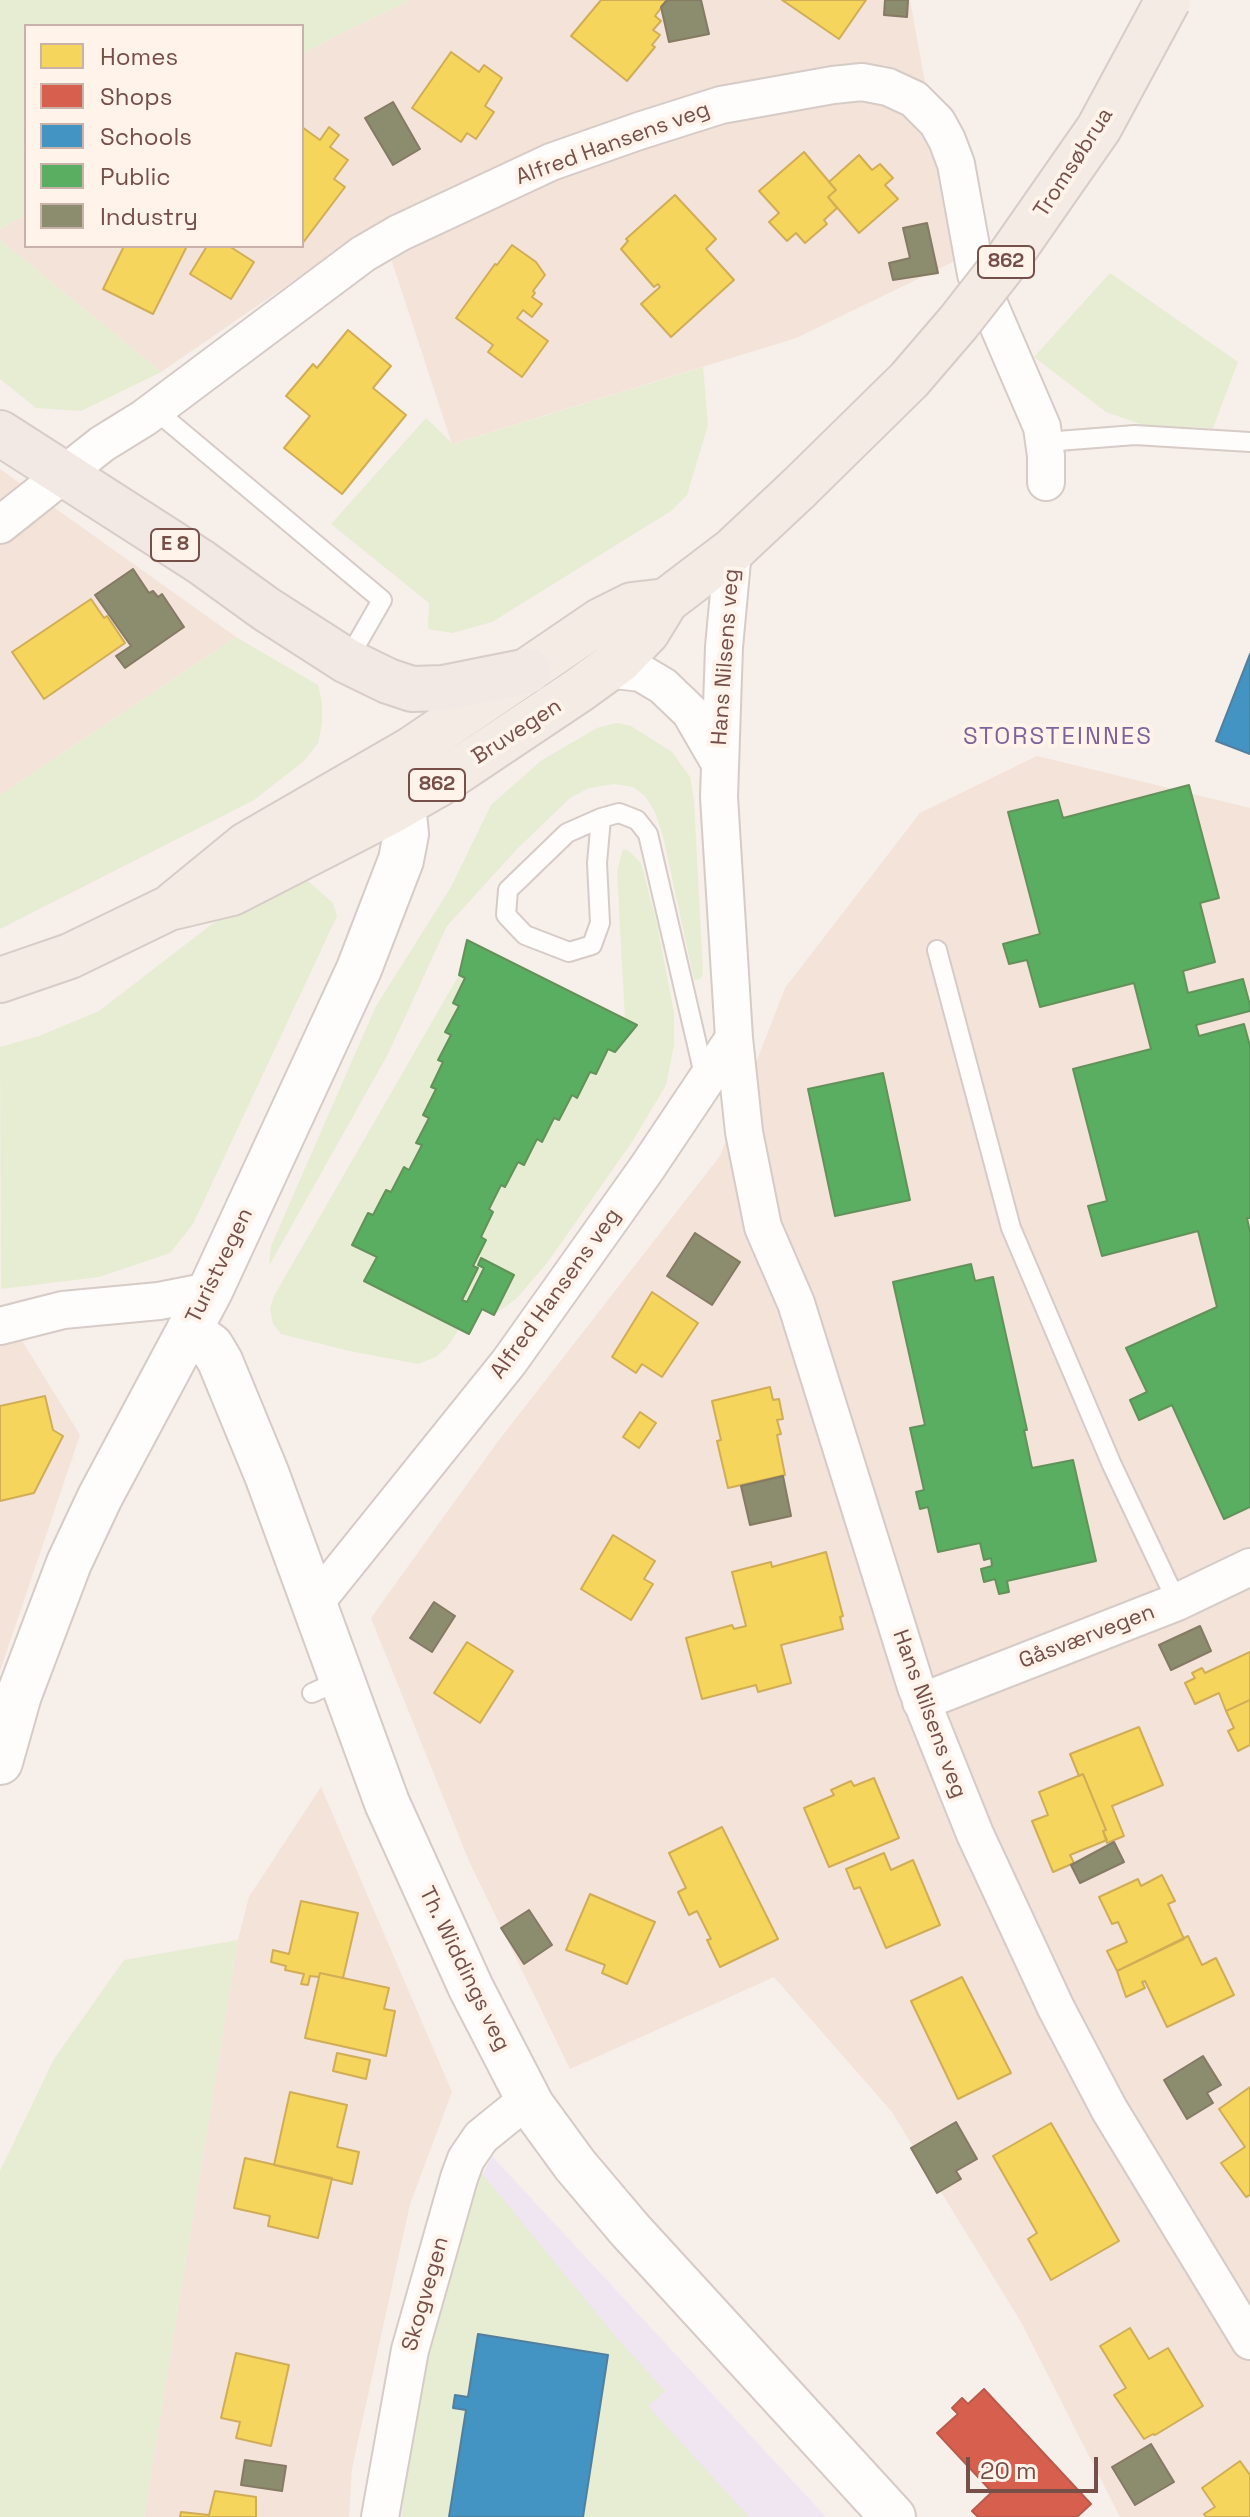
<!DOCTYPE html>
<html>
<head>
<meta charset="utf-8">
<style>
  body { margin:0 }
  #map { position:relative; width:1250px; height:2517px; overflow:hidden; background:#f7efe9; font-family:"Space Grotesk",sans-serif }
  canvas { display:block }
  .legend { position:absolute; left:24px; top:24px; width:280px; height:224px; box-sizing:border-box; background:#fff3ea; border:2px solid #c8b2a9; margin:0; padding:10px 14px; list-style:none; font-size:24px; color:#765048 }
  .legend li { display:flex; align-items:center; gap:16px; height:40px }
  .legend b { width:40px; border:2px solid #c8b2a9 }
  .scale { position:absolute; left:966px; top:2457px; width:132px; height:36px; box-sizing:border-box; border:4px solid #765048; border-top:0; padding-left:10px; font-size:24px; line-height:28px; white-space:nowrap; color:#765048; -webkit-text-stroke:6px #fff3ea; paint-order:stroke }
</style>
</head>
<body>
<div id="map">
<canvas width="1250" height="2517"></canvas>
<ul class="legend">
<li><b style="height:22px;background:#f6d55c"></b>Homes</li>
<li><b style="height:22px;background:#d6604d"></b>Shops</li>
<li><b style="height:22px;background:#4393c3"></b>Schools</li>
<li><b style="height:22px;background:#5aae61"></b>Public</li>
<li><b style="height:22px;background:#8c8c6e"></b>Industry</li>
</ul>
<div class="scale">20 m</div>
</div>
<script>
const context = document.querySelector('canvas').getContext('2d');
context.lineJoin = 'round';
function paint(path, color) { context.fillStyle = color; context.fill(path, 'evenodd'); }
const shape = rows => new Path2D(rows.map(r => 'M' + r).join(''));
function strokePath(path, color, width, dash) { context.strokeStyle = color; context.lineWidth = width; context.lineCap = dash ? 'butt' : 'round'; context.setLineDash(dash || []); context.stroke(path); }
function label(font, color, halo, rows, align = 'center') {
  context.font = font + ' "Space Grotesk",sans-serif'; context.lineWidth = 8; context.setLineDash([]); context.textBaseline = 'middle'; context.strokeStyle = halo; context.fillStyle = color; for (const [text, x, y, turn = 0] of rows) {
    context.save(); context.translate(x, y); context.rotate((+turn || 0) * Math.PI / 180); context.textAlign = isNaN(turn) ? turn : align; if (halo) context.strokeText(text, 0, 0); context.fillText(text, 0, 0); context.restore();
  }
}
paint(shape([
  [411,0,910,0,957,260,796,338,452,444,379,222,161,372,0,240,0,229,26,214,26,246,302,246,302,55,333,37],
  [0,469,236,637,0,795],
  [1037,756,1250,808,1250,2517,1120,2517,1021,2322,892,2112,774,1977,570,2069,469,1861,371,1618,496,1444,720,1156,785,988,920,813],
  [0,1305,80,1435,0,1671],
  [321,1787,452,2092,410,2204,352,2468,349,2517,144,2517,238,1940,249,1897]
]), '#f3e3d9');
paint(shape([
  [492,2156,826,2517,380,2517,469,2201]
]), '#f0e6f2');
paint(shape([
  [0,0,411,0,333,37,302,55,302,26,26,26,26,214,0,229],
  [0,240,161,372,81,411,36,408,0,379],
  [1110,273,1238,362,1213,428,1149,427,1106,412,1034,357],
  [703,367,708,425,687,495,671,511,492,622,452,633,428,629,429,603,331,524,426,418,453,444],
  [236,637,318,685,322,703,322,724,318,743,304,761,254,800,0,929,0,795],
  [617,723,631,726,672,752,690,777,694,800,703,974,700,979,694,980,663,836,655,812,645,796,633,787,614,784,589,788,570,798,517,849,447,926,388,1054,269,1266,271,1246,376,1006,451,887,491,805,542,760,597,728],
  [623,849,629,851,641,863,657,924,674,1013,674,1045,666,1085,632,1142,547,1263,516,1299,494,1315,514,1275,481,1258,478,1264,484,1268,467,1302,462,1300,478,1269,473,1266,481,1237,493,1212,489,1209,501,1185,506,1187,518,1162,524,1165,537,1139,542,1142,554,1118,559,1120,572,1095,578,1097,590,1072,596,1074,608,1049,615,1052,637,1025,625,1019,617,872],
  [301,875,333,903,337,916,193,1224,170,1253,99,1277,1,1289,0,1047,39,1036,99,1011,212,924],
  [459,975,465,978,459,1006,446,1031,451,1035,439,1059,443,1062,431,1086,436,1089,423,1114,429,1118,417,1142,422,1145,409,1170,404,1167,391,1192,386,1190,373,1215,367,1214,352,1244,377,1257,365,1280,459,1329,447,1347,436,1357,418,1364,350,1351,281,1334,273,1324,270,1309,274,1296],
  [238,1940,144,2517,0,2517,0,2171,54,2059,124,1960],
  [481,2172,615,2336,665,2391,648,2406,749,2517,402,2517,412,2414]
]), '#e6edd3');
const homes = shape([
  [601,0,667,0,655,16,661,21,653,30,660,35,652,45,655,47,627,81,571,36,601,0],
  [782,0,866,0,839,39,782,0],
  [451,52,479,72,484,65,502,78,485,106,494,112,476,139,467,133,461,142,412,108,451,52],
  [302,127,320,140,329,127,339,135,330,147,348,160,334,179,345,187,302,244,302,127],
  [804,152,836,190,828,197,837,208,824,220,827,224,805,243,796,233,787,241,769,222,779,213,759,191,804,152],
  [859,155,872,170,880,164,893,178,885,185,898,199,859,233,828,197,836,190,829,182,859,155],
  [675,195,716,239,706,249,734,280,671,337,641,304,660,287,658,284,654,287,621,249,628,241,626,239,675,195],
  [512,245,536,262,545,275,533,291,535,293,532,297,542,304,532,317,523,310,517,318,548,341,522,377,488,352,493,345,456,318,495,264,497,265,512,245],
  [124,246,187,246,153,314,103,289,124,246],
  [207,246,229,246,254,262,231,299,190,274,207,246],
  [348,330,391,366,373,388,406,415,342,494,284,448,310,416,286,396,313,364,317,368,348,330],
  [91,599,104,618,107,616,125,643,44,699,12,652,91,599],
  [652,1292,698,1323,662,1377,642,1364,636,1373,612,1357,652,1292],
  [770,1387,773,1400,779,1399,783,1419,777,1420,781,1434,777,1435,785,1475,728,1488,717,1441,721,1440,712,1401,770,1387],
  [45,1396,53,1430,63,1436,34,1493,0,1501,0,1406,45,1396],
  [640,1412,656,1423,639,1448,623,1437,640,1412],
  [613,1535,655,1561,644,1579,653,1584,631,1620,581,1589,613,1535],
  [826,1552,843,1616,840,1617,843,1629,781,1645,791,1683,758,1692,756,1685,702,1699,686,1638,732,1625,734,1629,746,1626,732,1572,771,1562,772,1567,826,1552],
  [467,1642,513,1671,480,1723,434,1693,467,1642],
  [1250,1652,1250,1700,1226,1711,1219,1693,1195,1704,1185,1683,1195,1678,1192,1673,1202,1668,1205,1673,1250,1652],
  [1250,1700,1250,1745,1238,1751,1228,1731,1234,1728,1226,1711,1250,1700],
  [1139,1727,1163,1785,1112,1806,1124,1836,1107,1843,1103,1831,1106,1830,1083,1774,1079,1776,1070,1754,1139,1727],
  [1083,1774,1106,1830,1103,1831,1107,1840,1070,1855,1074,1863,1053,1872,1032,1821,1048,1815,1039,1792,1083,1774],
  [874,1778,899,1838,829,1867,804,1808,834,1795,831,1790,851,1781,854,1786,874,1778],
  [722,1827,778,1939,720,1967,707,1940,711,1939,697,1911,689,1915,678,1892,686,1888,669,1853,722,1827],
  [884,1853,891,1870,913,1860,940,1925,886,1948,860,1887,854,1889,846,1869,884,1853],
  [1162,1875,1175,1901,1168,1904,1184,1939,1117,1971,1107,1951,1127,1942,1118,1922,1112,1924,1099,1897,1138,1879,1141,1886,1162,1875],
  [590,1894,655,1922,627,1984,602,1973,605,1965,566,1950,590,1894],
  [301,1901,358,1913,343,1978,320,1973,319,1977,310,1976,308,1985,301,1984,304,1974,285,1970,286,1966,271,1962,273,1950,289,1954,301,1901],
  [1188,1936,1202,1965,1216,1958,1234,1995,1167,2027,1145,1981,1142,1982,1145,1988,1126,1997,1117,1971,1188,1936],
  [320,1973,389,1988,384,2009,395,2011,386,2056,305,2038,320,1973],
  [962,1977,1011,2073,958,2099,911,2001,962,1977],
  [337,2053,370,2060,366,2079,333,2071,337,2053],
  [1250,2087,1250,2195,1246,2197,1221,2163,1245,2147,1219,2109,1250,2087],
  [290,2092,347,2105,337,2147,359,2152,352,2184,274,2165,290,2092],
  [1051,2123,1119,2241,1051,2280,1028,2239,1037,2233,993,2156,1051,2123],
  [245,2158,332,2178,318,2238,268,2226,270,2216,234,2208,245,2158],
  [1130,2328,1149,2359,1168,2348,1203,2406,1155,2435,1153,2434,1144,2439,1114,2395,1126,2388,1100,2346,1130,2328],
  [236,2353,289,2365,271,2446,236,2438,240,2422,221,2418,236,2353],
  [1240,2461,1250,2475,1250,2517,1206,2517,1204,2514,1215,2507,1202,2488,1240,2461],
  [215,2491,256,2497,256,2517,180,2517,181,2512,209,2515,215,2491]
]);
paint(homes, '#f6d55c');
strokePath(homes, '#d0ad56', 2);
const shops = shape([
  [984,2389,1091,2504,1077,2517,978,2517,972,2511,992,2492,937,2433,958,2414,952,2408,962,2398,968,2404,984,2389]
]);
paint(shops, '#d6604d');
strokePath(shops, '#b95b4c', 2);
const schools = shape([
  [1250,654,1250,754,1216,741,1250,654],
  [478,2334,608,2355,583,2517,449,2517,466,2410,453,2408,455,2395,468,2397,478,2334]
]);
paint(schools, '#4393c3');
strokePath(schools, '#527f9e', 2);
const public = shape([
  [1189,785,1219,898,1200,903,1215,962,1183,971,1188,993,1243,979,1250,1005,1250,1011,1196,1025,1199,1036,1244,1024,1250,1046,1250,1218,1247,1218,1250,1232,1250,1507,1224,1519,1172,1405,1139,1420,1130,1400,1147,1392,1126,1348,1217,1307,1198,1231,1102,1256,1088,1206,1107,1201,1073,1069,1151,1049,1134,983,1040,1007,1027,960,1009,964,1003,944,1040,934,1008,812,1058,800,1063,818,1189,785],
  [467,940,637,1025,615,1052,608,1049,596,1074,590,1072,577,1098,572,1095,559,1120,554,1118,542,1142,537,1139,524,1165,518,1162,505,1187,501,1185,489,1209,493,1212,481,1237,486,1240,473,1266,478,1268,462,1300,467,1302,484,1268,478,1265,481,1258,514,1275,494,1315,482,1309,469,1334,364,1281,377,1257,352,1245,368,1213,373,1215,386,1190,391,1192,404,1167,409,1170,422,1145,416,1143,429,1118,423,1115,436,1089,431,1087,443,1062,438,1060,451,1035,445,1032,459,1006,453,1003,465,978,459,975,467,940],
  [883,1073,910,1200,835,1216,808,1089,883,1073],
  [971,1264,975,1281,993,1277,1027,1430,1024,1430,1032,1468,1073,1460,1096,1561,1007,1581,1009,1592,999,1594,995,1579,984,1582,981,1569,992,1566,991,1558,984,1560,980,1543,938,1552,928,1507,920,1509,916,1492,924,1490,910,1428,925,1425,893,1282,971,1264]
]);
paint(public, '#5aae61');
strokePath(public, '#62925a', 2);
const industry = shape([
  [667,0,701,0,709,34,669,42,661,7,667,0],
  [885,0,908,0,907,17,884,15,885,0],
  [393,102,420,149,393,165,365,118,393,102],
  [927,223,938,273,893,280,889,263,910,258,903,228,927,223],
  [133,569,149,593,153,591,158,597,162,594,184,627,125,668,116,656,131,646,95,595,133,569],
  [695,1233,740,1262,712,1305,667,1276,695,1233],
  [783,1476,791,1516,750,1525,741,1486,783,1476],
  [434,1602,455,1616,432,1652,410,1638,434,1602],
  [1200,1626,1211,1651,1171,1670,1159,1645,1200,1626],
  [1114,1842,1124,1862,1080,1883,1071,1865,1114,1842],
  [529,1910,552,1945,524,1964,501,1928,529,1910],
  [1203,2056,1221,2085,1207,2093,1213,2103,1187,2119,1164,2080,1203,2056],
  [956,2122,977,2159,956,2171,961,2179,937,2193,911,2148,956,2122],
  [1151,2444,1174,2482,1135,2505,1112,2467,1151,2444],
  [245,2460,286,2466,282,2491,241,2485,245,2460]
]);
paint(industry, '#8c8c6e');
strokePath(industry, '#857a63', 2);
const service = shape([
  [154,409,382,600,347,661],
  [1045,442,1135,435,1250,442],
  [601,818,597,863,600,923,592,945,569,952,525,935,506,915,508,890,567,833,601,818,619,813,637,820,648,834,705,1079],
  [937,950,1011,1228,1112,1465,1177,1602],
  [312,1693,343,1679]
]);
const minor = shape([
  [0,525,102,444,144,418,363,254,399,233,551,162,639,131,721,105,833,85,862,82,888,87,914,99,937,122,947,140,956,164,976,274,1042,427,1046,456,1046,482],
  [733,550,724,647,719,797,734,1038,744,1132,763,1227,796,1303,916,1687,975,1834,1056,2008,1109,2109,1250,2341],
  [607,669,641,673,663,686,690,712,719,762],
  [0,1326,63,1310,159,1301,210,1291],
  [315,1603,509,1362,647,1168,734,1038],
  [921,1702,1177,1602,1250,1567],
  [380,2517,410,2350,459,2178,466,2159,481,2137,528,2099]
]);
const tertiary = shape([
  [189,1330,211,1346,220,1361,267,1475,387,1803,471,1988,532,2106,575,2165,630,2230,893,2517],
  [0,1762,19,1695,69,1563,100,1497,210,1291,359,969,401,860,406,834,403,805,386,772]
]);
const primary = shape([
  [174,904,246,845,412,749,600,621,632,605,666,601],
  [0,980,70,956,169,908,232,893,390,812,437,785,579,690,619,661,647,632,666,601,733,550,798,489]
]);
const trunk = shape([
  [0,433,201,562,266,609,347,661,388,681,412,689,443,688,528,671]
]);
strokePath(service, '#d6cbc6', 22);
strokePath(minor, '#d6cbc6', 40);
strokePath(tertiary, '#d6cbc6', 48);
strokePath(primary, '#d8ccc8', 48);
strokePath(trunk, '#d8ccc8', 48);
strokePath(service, '#fefdfc', 18);
strokePath(minor, '#fefdfc', 36);
strokePath(tertiary, '#fefdfc', 44);
strokePath(primary, '#f3ebe4', 44);
strokePath(trunk, '#f2e8e4', 44);
const primaryBridge = shape([
  [798,489,909,380,958,323,1005,263,1099,128,1168,0]
]);
strokePath(primaryBridge, '#d8ccc8', 48, []);
strokePath(primaryBridge, '#f3ebe4', 44);
for (const [x, y, w] of [
  [1006,262,56],
  [175,545,48],
  [437,785,56]
]) { const box = new Path2D(); box.roundRect(x - w / 2, y - 16, w, 32, 6); context.fillStyle = '#fff3ea'; context.fill(box); strokePath(box, '#765048', 2); }
label('bold 20px', '#765048', null, [
  ["862",1006,262],
  ["E 8",175,545],
  ["862",437,785]
]);
label('22px', '#765048', '#fff3ea', [
  ["Alfred Hansens veg",613,144,-20],
  ["Tromsøbrua",1074,163,-57],
  ["Hans Nilsens veg",726,657,-86],
  ["Bruvegen",517,732,-33],
  ["Turistvegen",220,1266,-64],
  ["Alfred Hansens veg",556,1294,-54],
  ["Gåsværvegen",1087,1637,-21],
  ["Hans Nilsens veg",929,1714,70],
  ["Th. Widdings veg",464,1969,64],
  ["Skogvegen",426,2294,-74]
]);
context.letterSpacing = '2px';
label('24px', '#7e639a', '#fff3ea', [
  ["STORSTEINNES",1058,737]
]);
context.letterSpacing = '0px';
</script>
</body>
</html>
